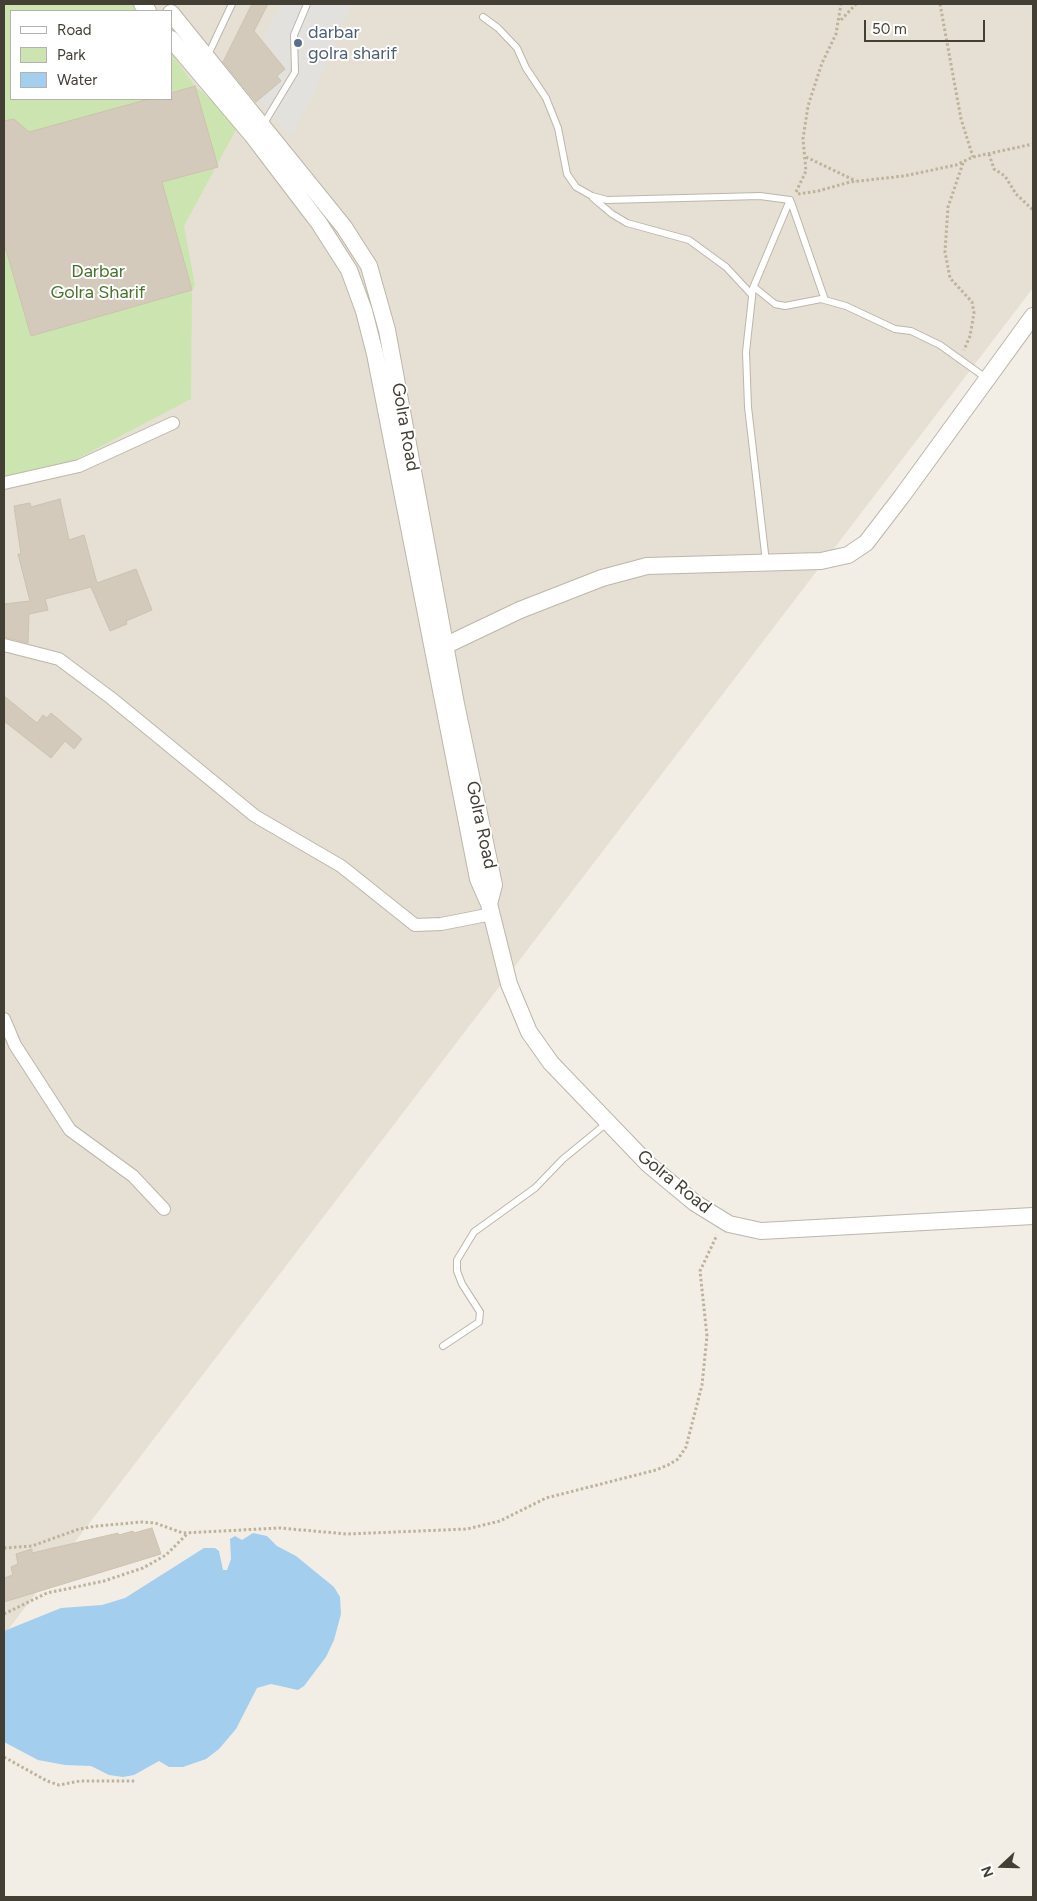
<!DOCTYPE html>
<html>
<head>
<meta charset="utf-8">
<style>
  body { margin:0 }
  #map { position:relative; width:1037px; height:1901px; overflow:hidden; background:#f2eee6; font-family:Figtree,sans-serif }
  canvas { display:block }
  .frame { position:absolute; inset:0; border:5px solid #443f35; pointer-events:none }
  .legend { position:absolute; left:10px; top:10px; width:162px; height:90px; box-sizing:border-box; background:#fff; border:1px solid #b4b2ae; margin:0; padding:6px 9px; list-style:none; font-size:15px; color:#443f35 }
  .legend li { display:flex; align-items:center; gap:10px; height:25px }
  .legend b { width:25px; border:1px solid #b4b2ae }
  .north { position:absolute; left:977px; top:1841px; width:50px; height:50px; -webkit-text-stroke:4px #fff; paint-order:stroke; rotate:249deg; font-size:14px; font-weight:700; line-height:20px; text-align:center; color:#443f35 }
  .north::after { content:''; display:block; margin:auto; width:18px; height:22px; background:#443f35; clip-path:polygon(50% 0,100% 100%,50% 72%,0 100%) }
  .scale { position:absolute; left:864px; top:20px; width:121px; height:22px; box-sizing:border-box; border:2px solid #443f35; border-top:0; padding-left:6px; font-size:15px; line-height:18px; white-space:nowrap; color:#443f35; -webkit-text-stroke:4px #fff; paint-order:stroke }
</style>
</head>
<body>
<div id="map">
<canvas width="1037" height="1901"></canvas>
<div class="frame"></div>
<ul class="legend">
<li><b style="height:6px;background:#fff"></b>Road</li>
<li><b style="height:14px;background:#cce5b0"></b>Park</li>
<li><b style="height:14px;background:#a4ceed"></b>Water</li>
</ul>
<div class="north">N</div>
<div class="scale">50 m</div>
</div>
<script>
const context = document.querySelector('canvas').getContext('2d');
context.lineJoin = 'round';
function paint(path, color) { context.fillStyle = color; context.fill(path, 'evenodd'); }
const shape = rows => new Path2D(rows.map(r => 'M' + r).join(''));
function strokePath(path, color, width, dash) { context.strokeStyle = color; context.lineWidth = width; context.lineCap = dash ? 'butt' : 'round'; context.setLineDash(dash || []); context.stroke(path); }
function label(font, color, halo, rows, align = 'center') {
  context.font = font + ' Figtree,sans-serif'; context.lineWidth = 4; context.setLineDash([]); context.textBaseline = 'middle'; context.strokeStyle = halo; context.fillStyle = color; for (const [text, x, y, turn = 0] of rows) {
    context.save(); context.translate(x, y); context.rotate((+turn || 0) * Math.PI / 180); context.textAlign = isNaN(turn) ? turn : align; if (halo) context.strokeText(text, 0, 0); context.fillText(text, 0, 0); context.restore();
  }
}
paint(shape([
  [4,4,1033,4,1033,288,4,1635],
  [11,11,171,11,171,99,11,99]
]), '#e6e0d4');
paint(shape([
  [4,4,138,4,143,11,11,11,11,99,171,99,171,52,195,86,239,124,184,226,195,285,192,291,191,399,56,470,4,478]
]), '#cce5b0');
paint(shape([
  [281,4,352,4,312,97,291,136,241,82]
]), '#e3e1de');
paint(shape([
  [253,1533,267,1536,277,1546,296,1556,334,1587,340,1597,341,1614,334,1640,326,1657,304,1686,298,1690,271,1684,257,1688,236,1729,219,1749,206,1759,183,1767,169,1767,159,1761,134,1775,123,1777,109,1775,91,1766,65,1765,38,1760,4,1742,4,1631,61,1608,102,1605,125,1598,204,1548,215,1548,219,1551,223,1570,227,1570,231,1559,230,1539,235,1536,242,1540]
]), '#a4ceed');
const building = shape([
  [252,4,268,4,254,31,285,69,277,76,281,81,256,102,223,62,252,4],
  [195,86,218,167,162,182,192,290,31,336,4,243,4,121,14,119,29,132,149,99,171,99,171,93,195,86],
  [60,499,69,540,84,535,97,583,136,569,152,610,126,621,127,624,110,631,91,587,45,599,48,610,29,614,28,643,4,637,4,604,30,601,18,554,21,554,14,506,30,503,31,507,60,499],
  [4,696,37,723,43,715,47,718,51,713,82,739,74,749,65,741,51,758,4,721,4,696],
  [152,1528,161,1554,4,1602,4,1578,13,1575,11,1567,18,1564,16,1554,32,1549,32,1553,118,1533,119,1535,133,1531,134,1533,152,1528]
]);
paint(building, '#d3cabb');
strokePath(building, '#cdc2af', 1);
const service = shape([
  [483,17,498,28,517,48,526,68,546,98,558,128,567,174,576,187,592,196,607,200,760,196,790,200,753,288,746,352,748,407,766,562],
  [207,57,232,4],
  [263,125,295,72,294,35,307,4],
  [593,198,612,214,627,223,689,240,726,267,752,295],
  [791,202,825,300],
  [754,287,775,304,785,306,821,299,846,306,895,329,911,331,940,345,986,378],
  [443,1346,479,1322,480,1312,462,1284,457,1271,457,1260,474,1232,535,1188,563,1159,607,1123]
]);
const minor = shape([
  [4,483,79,466,173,423],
  [4,645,59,659,111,698,255,816,341,866,415,925,441,924,492,914],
  [4,1019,15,1045,70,1130,133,1176,164,1209]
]);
const tertiary = shape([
  [142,4,148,11],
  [171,13,344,227,369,266,387,330,456,704,494,885,489,904],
  [171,39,252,135,319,223,349,270,364,311,375,354,478,879,489,904,509,984,529,1032,551,1063,648,1164,695,1203,729,1224,761,1231,1033,1216],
  [436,650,520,610,602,578,647,566,821,561,848,555,866,543,902,496,1033,316]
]);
strokePath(service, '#bdb6a9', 8);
strokePath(minor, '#bdb6a9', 14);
strokePath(tertiary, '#bdb6a9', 18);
strokePath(shape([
  [940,4,961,119,973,157],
  [841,20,856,4],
  [989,154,994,169,1005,176,1016,194,1033,210],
  [806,157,856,181],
  [963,163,948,207,945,252,950,278,972,302,974,313,970,336,964,350],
  [796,192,806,171,803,139,808,106,822,63,836,34,841,4],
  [798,194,818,191,850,182,904,176,956,165,973,157,1033,144],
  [4,1548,32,1546,79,1529,97,1526,142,1522,155,1523,183,1533,280,1528,347,1534,467,1529,500,1521,546,1498,656,1470,668,1465,678,1459,686,1447,702,1385,707,1336,700,1271,717,1235],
  [4,1614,47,1593,104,1581,143,1568,166,1555,187,1534],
  [4,1757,47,1781,59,1785,80,1781,135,1781]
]), '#beb29a', 3, [2.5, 2.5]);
strokePath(service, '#fff', 6);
strokePath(minor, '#fff', 12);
strokePath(tertiary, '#fff', 16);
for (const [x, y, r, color] of [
  [298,43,5,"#5c6f8a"]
]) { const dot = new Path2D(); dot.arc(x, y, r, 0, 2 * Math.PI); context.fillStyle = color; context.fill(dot); strokePath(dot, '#fff', 2); }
label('18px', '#4e5e75', '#fff', [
  ["darbar",308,33],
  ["golra sharif",308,54]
], 'left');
label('18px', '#46732b', '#fff', [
  ["Darbar",98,272],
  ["Golra Sharif",98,293]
]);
label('18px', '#443f35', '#fff', [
  ["Golra Road",405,427,80],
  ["Golra Road",481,825,78],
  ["Golra Road",674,1182,39]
]);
</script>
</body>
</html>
